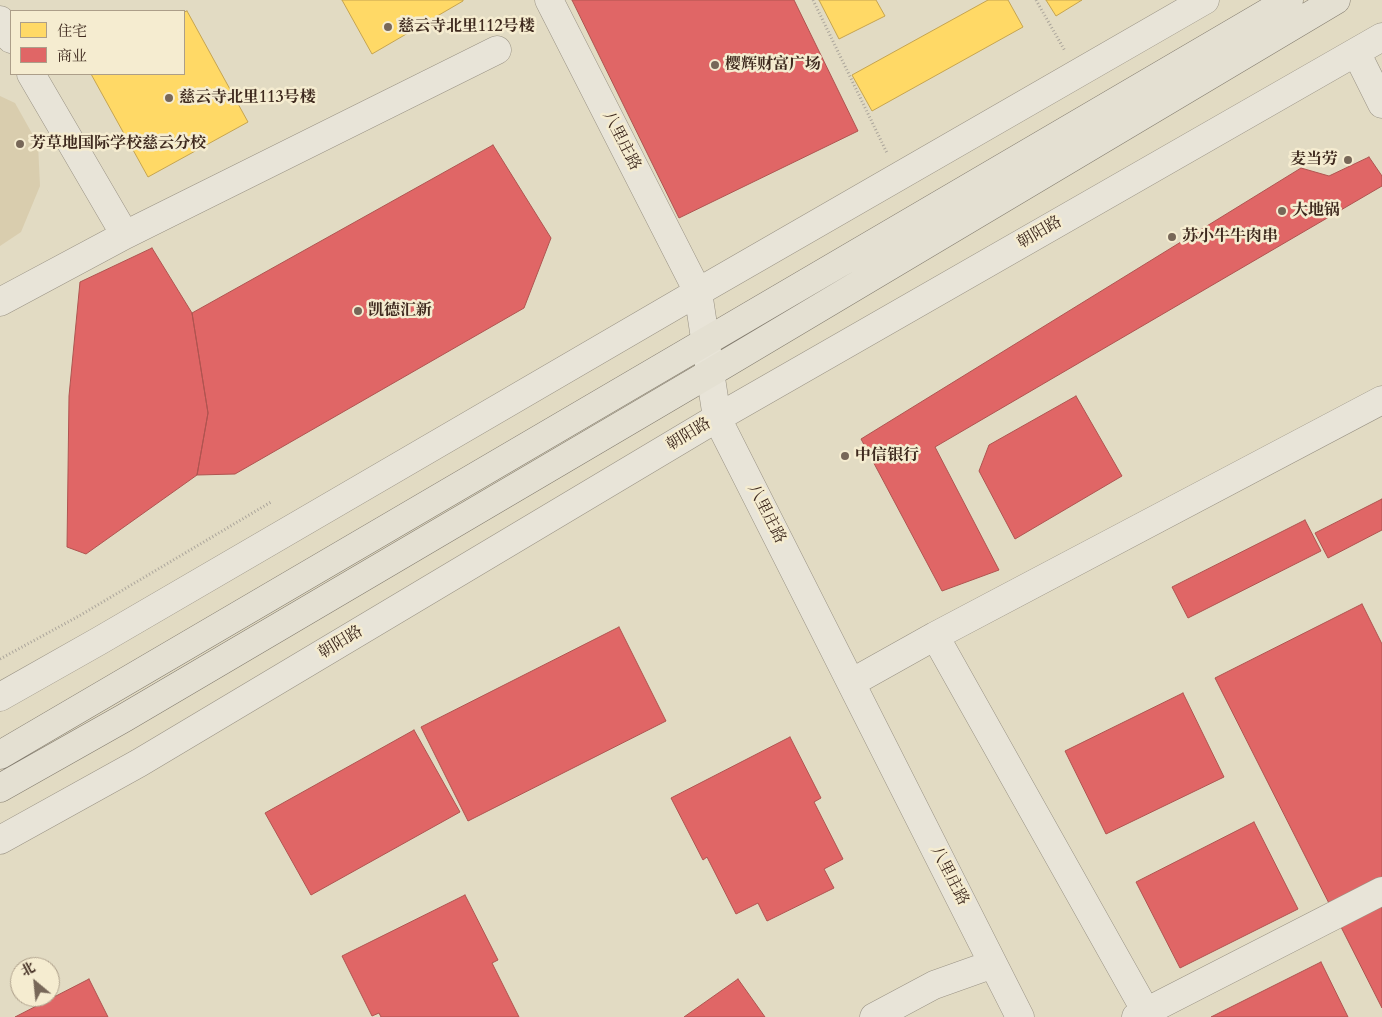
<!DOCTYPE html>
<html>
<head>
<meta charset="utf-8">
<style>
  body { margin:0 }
  #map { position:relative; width:1382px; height:1017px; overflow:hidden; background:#e2dbc3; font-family:Cardo,"Noto Serif SC",serif }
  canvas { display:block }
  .legend { position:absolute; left:10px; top:10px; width:175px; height:65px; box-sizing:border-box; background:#f5ecd0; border:1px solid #ac9e89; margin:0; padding:6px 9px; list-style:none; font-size:15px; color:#3e291e }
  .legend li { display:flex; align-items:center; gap:10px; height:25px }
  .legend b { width:25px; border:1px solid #ac9e89 }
  .north { position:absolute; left:10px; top:957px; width:50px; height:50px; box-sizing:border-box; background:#f5ecd0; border:1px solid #ac9e89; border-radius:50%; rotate:332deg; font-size:14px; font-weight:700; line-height:20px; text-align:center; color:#3e291e }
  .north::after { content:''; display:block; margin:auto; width:18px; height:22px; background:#776758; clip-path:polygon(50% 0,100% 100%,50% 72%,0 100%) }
</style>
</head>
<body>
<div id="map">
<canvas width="1382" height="1017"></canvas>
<ul class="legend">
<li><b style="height:14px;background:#ffd966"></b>住宅</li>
<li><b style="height:14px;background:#e06666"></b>商业</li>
</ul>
<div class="north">北</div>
</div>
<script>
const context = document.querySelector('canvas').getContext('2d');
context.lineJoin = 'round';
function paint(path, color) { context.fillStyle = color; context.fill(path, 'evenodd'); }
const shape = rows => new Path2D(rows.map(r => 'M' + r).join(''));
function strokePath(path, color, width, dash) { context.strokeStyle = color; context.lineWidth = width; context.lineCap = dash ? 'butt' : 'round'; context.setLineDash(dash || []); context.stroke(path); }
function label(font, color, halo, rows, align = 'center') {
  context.font = font + ' Cardo,"Noto Serif SC",serif'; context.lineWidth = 5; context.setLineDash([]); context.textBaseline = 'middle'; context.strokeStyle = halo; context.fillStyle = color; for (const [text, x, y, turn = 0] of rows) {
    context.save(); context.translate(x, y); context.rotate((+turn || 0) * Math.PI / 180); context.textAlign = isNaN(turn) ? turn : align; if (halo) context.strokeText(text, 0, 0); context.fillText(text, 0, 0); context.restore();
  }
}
paint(shape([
  [0,96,15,103,38,144,40,186,21,232,0,246]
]), '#d9cdae');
const homes = shape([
  [342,0,463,0,463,1,372,54,342,0],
  [819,0,876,0,885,16,839,39,819,0],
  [988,0,1008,0,1023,27,872,111,852,75,988,0],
  [1046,0,1082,0,1056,16,1046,0],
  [187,11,248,122,148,177,91,74,184,74,184,12,187,11]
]);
paint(homes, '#ffd966');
strokePath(homes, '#c5a450', 1);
const shops = shape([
  [572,0,794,0,858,131,679,218,572,0],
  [493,145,551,238,524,308,235,474,197,475,208,413,192,313,493,145],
  [1369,157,1382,176,1382,186,935,447,999,570,942,591,861,439,1301,168,1329,176,1369,157],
  [152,248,192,313,208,413,197,475,86,554,67,547,69,396,80,282,152,248],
  [1076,396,1122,476,1015,539,979,471,989,445,1076,396],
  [1382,499,1382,530,1328,558,1315,533,1382,499],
  [1305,520,1321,551,1188,618,1172,587,1305,520],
  [1362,604,1382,644,1382,1008,1215,678,1362,604],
  [619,627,666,721,468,821,421,727,619,627],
  [1183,693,1224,777,1106,834,1065,751,1183,693],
  [414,730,460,812,311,895,265,813,414,730],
  [790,737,821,798,814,802,843,859,824,869,834,888,767,921,758,903,736,914,707,857,703,860,671,798,790,737],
  [1254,822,1298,909,1180,968,1136,882,1254,822],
  [465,895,498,960,492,963,519,1017,381,1017,379,1013,372,1016,342,956,465,895],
  [1321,962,1348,1017,1211,1017,1321,962],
  [89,979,108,1017,15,1017,89,979],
  [738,979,765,1017,684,1017,738,979]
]);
paint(shops, '#e06666');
strokePath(shops, '#af5450', 1);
const minor = shape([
  [549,0,698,292,717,418,1020,1017],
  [0,20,11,39],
  [1356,52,1382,104],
  [125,235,497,50],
  [0,302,125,235,31,74],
  [935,636,1149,1017],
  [851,683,935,636,1382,400],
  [0,697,99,641,698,292,1205,0],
  [0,840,139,763,717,418,1382,37],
  [874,1017,934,985,993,964],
  [1136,1017,1382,891]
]);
const highway = shape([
  [0,755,1289,0],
  [0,788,124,718,710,373,1336,0]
]);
strokePath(minor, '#999284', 29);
strokePath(highway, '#827b6e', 29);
strokePath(shape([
  [813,0,887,153],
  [1036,0,1065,51],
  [0,659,79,616,271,502]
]), '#aba59b', 3, [1, 2.5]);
strokePath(minor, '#e8e4d8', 28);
strokePath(highway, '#e4e0d2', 28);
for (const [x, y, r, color] of [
  [388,27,5,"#776758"],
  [715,65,5,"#776758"],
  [169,98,5,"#776758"],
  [20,144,5,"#776758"],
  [1348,160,5,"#776758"],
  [1282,211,5,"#776758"],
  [1172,237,5,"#776758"],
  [358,311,5,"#776758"],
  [845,456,5,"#776758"]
]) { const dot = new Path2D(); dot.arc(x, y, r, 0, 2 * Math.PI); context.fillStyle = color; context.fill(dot); strokePath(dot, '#f5ecd0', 2); }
label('bold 16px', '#3e291e', '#f5ecd0', [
  ["慈云寺北里112号楼",398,27],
  ["樱辉财富广场",725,65],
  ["慈云寺北里113号楼",179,98],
  ["芳草地国际学校慈云分校",30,144],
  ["麦当劳",1338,160,"right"],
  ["大地锅",1292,211],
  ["苏小牛牛肉串",1182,237],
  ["凯德汇新",368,311],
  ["中信银行",855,456]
], 'left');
label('16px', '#3e291e', '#f5ecd0', [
  ["八里庄路",621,141,63],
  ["朝阳路",1040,233,-30],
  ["朝阳路",689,435,-31],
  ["八里庄路",766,514,63],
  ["朝阳路",341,643,-31],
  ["八里庄路",949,876,63]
]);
</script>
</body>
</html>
